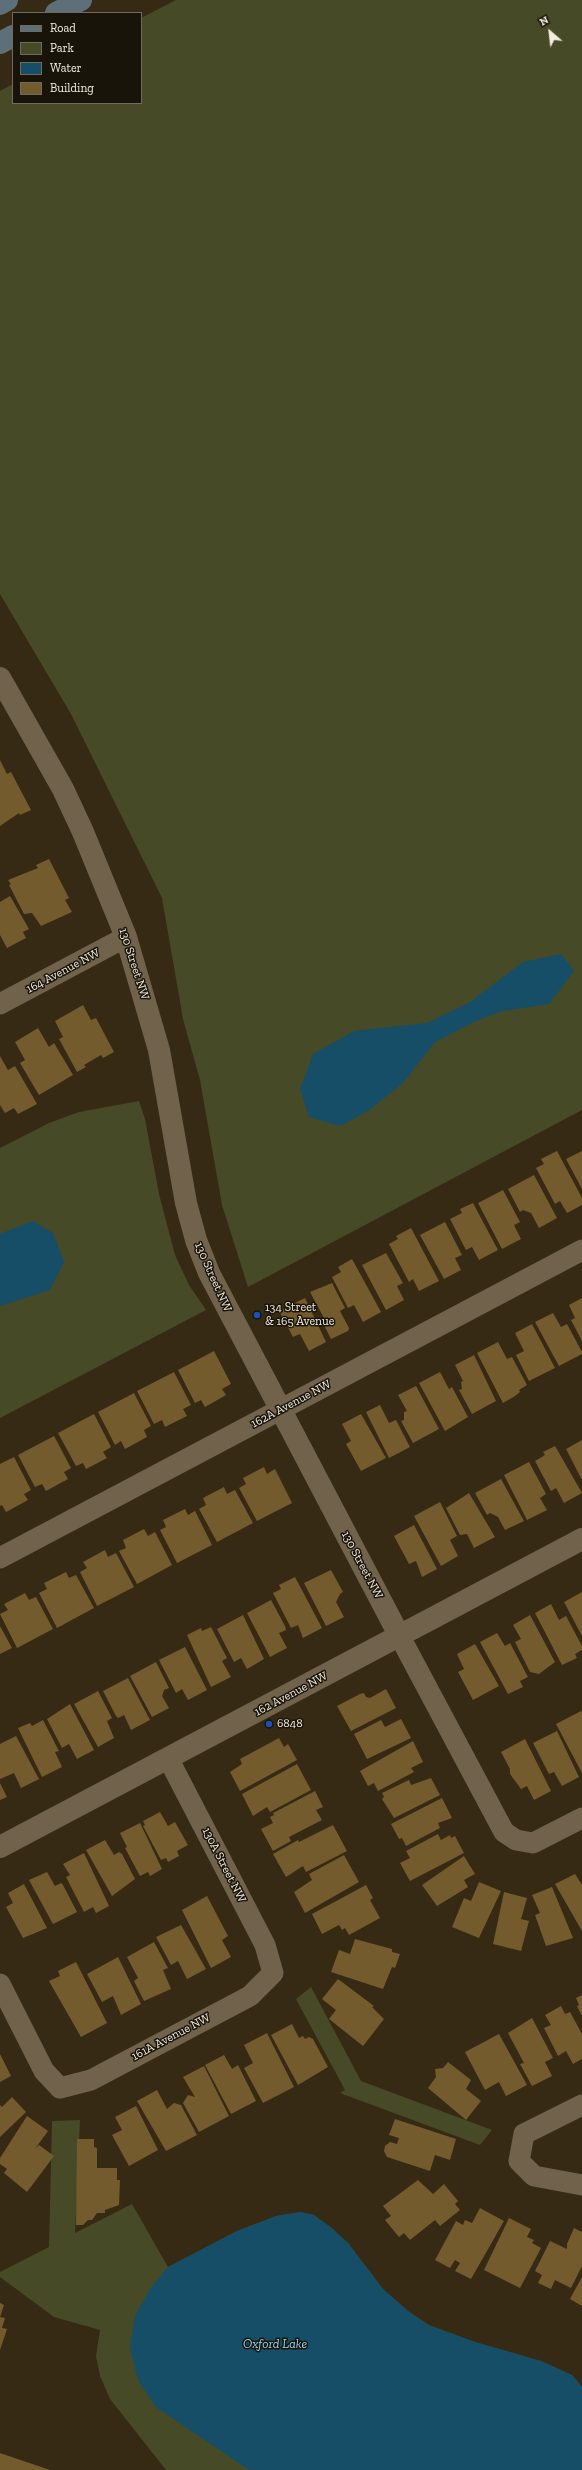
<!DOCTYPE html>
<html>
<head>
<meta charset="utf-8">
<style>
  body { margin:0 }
  #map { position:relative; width:582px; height:2470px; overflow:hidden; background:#362a14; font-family:"Zilla Slab",serif }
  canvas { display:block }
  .legend { position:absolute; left:12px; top:12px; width:130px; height:92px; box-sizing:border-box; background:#19140a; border:1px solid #706a5f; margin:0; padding:5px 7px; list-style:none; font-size:12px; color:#f3ecde }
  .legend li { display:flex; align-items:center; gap:8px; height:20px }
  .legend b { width:20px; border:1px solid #706a5f }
  .north { position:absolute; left:530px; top:12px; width:40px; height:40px; -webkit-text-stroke:3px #19140a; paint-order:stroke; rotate:332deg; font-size:11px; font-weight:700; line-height:16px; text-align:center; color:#f3ecde }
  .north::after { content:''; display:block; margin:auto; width:14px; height:18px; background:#f3ecde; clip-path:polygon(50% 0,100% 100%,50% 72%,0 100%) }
</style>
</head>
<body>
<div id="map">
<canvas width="582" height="2470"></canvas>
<ul class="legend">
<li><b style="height:5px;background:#5d6f78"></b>Road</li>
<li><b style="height:11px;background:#464a27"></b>Park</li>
<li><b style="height:11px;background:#154e66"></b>Water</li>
<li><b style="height:11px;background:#745b2e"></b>Building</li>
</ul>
<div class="north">N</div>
</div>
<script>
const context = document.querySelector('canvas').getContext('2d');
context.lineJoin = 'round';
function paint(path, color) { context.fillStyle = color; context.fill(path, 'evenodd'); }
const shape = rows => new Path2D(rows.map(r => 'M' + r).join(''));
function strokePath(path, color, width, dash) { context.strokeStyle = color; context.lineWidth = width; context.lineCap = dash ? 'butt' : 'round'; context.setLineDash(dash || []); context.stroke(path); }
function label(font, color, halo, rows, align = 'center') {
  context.font = font + ' "Zilla Slab",serif'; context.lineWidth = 3; context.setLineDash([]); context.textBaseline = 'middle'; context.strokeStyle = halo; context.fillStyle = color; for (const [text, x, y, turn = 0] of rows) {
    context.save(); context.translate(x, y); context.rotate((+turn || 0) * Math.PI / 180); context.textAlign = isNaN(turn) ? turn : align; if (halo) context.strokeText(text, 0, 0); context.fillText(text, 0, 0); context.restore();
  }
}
paint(shape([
  [176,0,582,0,582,1110,248,1287,222,1205,200,1080,183,1019,162,898,71,714,0,594,0,91,13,84,13,103,141,103,141,18],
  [139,1101,145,1119,159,1194,175,1255,189,1285,206,1310,0,1418,0,1148,49,1123,79,1112],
  [311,1987,361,2081,492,2130,480,2145,340,2093,345,2090,296,1999],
  [80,2120,75,2233,132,2204,168,2267,237,2231,276,2216,300,2212,314,2215,348,2243,383,2289,408,2311,429,2325,475,2342,541,2361,572,2375,582,2387,582,2470,166,2470,110,2399,100,2376,96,2356,100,2330,54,2317,0,2277,0,2272,49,2247,52,2121]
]), '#464a27');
paint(shape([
  [561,954,574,971,549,1004,503,1011,476,1021,435,1042,403,1083,368,1111,340,1126,309,1117,300,1089,313,1054,354,1031,427,1023,470,1002,523,962],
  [33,1221,53,1233,64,1262,50,1290,0,1306,0,1234],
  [300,2212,314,2215,332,2228,348,2243,383,2289,408,2311,428,2325,475,2342,541,2361,572,2375,582,2387,582,2470,249,2470,156,2407,138,2380,130,2348,135,2316,150,2289,168,2267,237,2231,276,2216]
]), '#154e66');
paint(shape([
  [0,760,7,774,11,772,31,810,20,815,19,813,0,826],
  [49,859,69,898,65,900,72,912,41,926,32,913,24,914,9,885,11,884,8,880,38,868,36,865],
  [10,896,29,929,23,932,26,938,7,948,0,935,0,902],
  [83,1005,91,1020,96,1018,114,1052,103,1058,101,1055,84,1065,86,1067,77,1072,59,1039,63,1037,55,1021],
  [38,1028,49,1047,54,1043,73,1075,39,1095,20,1063,25,1060,15,1042],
  [0,1056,8,1070,15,1066,37,1104,18,1114,14,1108,5,1113,0,1105],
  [557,1151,582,1198,582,1205,567,1213,560,1201,555,1204,536,1168,544,1164,541,1159],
  [582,1151,582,1189,566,1159],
  [534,1175,557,1218,539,1228,531,1213,523,1210,520,1212,508,1189],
  [503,1190,520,1222,514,1225,521,1239,502,1249,478,1203],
  [473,1203,498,1250,479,1260,472,1247,466,1250,450,1219,462,1213,460,1209],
  [445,1222,462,1255,455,1258,461,1270,444,1279,420,1235],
  [411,1228,439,1281,419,1291,413,1279,409,1282,389,1244,398,1239,396,1236],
  [386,1253,403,1283,397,1286,404,1300,386,1310,362,1265],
  [352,1259,381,1312,363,1322,354,1305,348,1308,332,1277,341,1272,338,1267],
  [332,1283,345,1308,340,1311,349,1328,348,1331,331,1339,321,1319,324,1318,310,1292],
  [305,1298,326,1342,309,1351,300,1334,293,1337,279,1311],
  [582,1298,582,1341,571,1320,575,1318,569,1305],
  [553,1313,561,1327,567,1324,582,1352,582,1354,559,1366,535,1322],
  [532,1324,555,1368,529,1381,516,1355,524,1351,515,1333],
  [498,1342,507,1359,512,1357,527,1385,519,1390,520,1392,515,1396,503,1403,477,1353],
  [214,1351,231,1384,222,1389,226,1395,205,1407,201,1400,195,1403,178,1370],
  [474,1355,496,1401,472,1414,459,1390,462,1389,461,1382,463,1381,455,1365],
  [174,1372,191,1405,183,1409,187,1416,165,1427,162,1420,154,1424,137,1391],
  [440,1372,449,1389,452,1387,468,1417,445,1431,419,1383],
  [416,1386,439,1429,413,1443,401,1421,404,1420,404,1412,407,1411,398,1395],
  [134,1393,151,1426,144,1430,147,1437,125,1449,121,1441,115,1445,98,1412],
  [380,1405,389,1423,396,1420,410,1447,389,1458,366,1412],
  [94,1414,111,1447,103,1452,107,1458,86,1469,83,1463,76,1466,58,1433],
  [361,1414,386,1458,361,1471,346,1444,351,1441,342,1424],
  [54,1436,71,1468,64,1472,68,1479,46,1491,42,1484,35,1487,18,1455],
  [582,1440,582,1480,566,1449],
  [555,1446,582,1493,564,1503,556,1488,551,1491,535,1461,545,1455,543,1452],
  [14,1457,31,1490,24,1494,28,1500,6,1512,2,1505,0,1506,0,1464],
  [529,1462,546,1494,540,1498,547,1510,527,1520,504,1475],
  [264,1467,267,1474,275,1469,292,1503,257,1521,239,1488,246,1484,243,1478],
  [501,1479,524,1521,505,1530,498,1517,490,1513,487,1515,475,1493],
  [224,1487,227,1494,235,1490,253,1523,217,1542,199,1509,206,1505,203,1498],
  [469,1493,495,1537,474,1548,467,1534,460,1535,446,1508],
  [440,1502,457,1536,450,1540,458,1556,441,1566,414,1516],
  [185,1509,188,1515,195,1511,212,1545,177,1563,160,1530,166,1527,163,1520],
  [414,1525,437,1569,422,1577,416,1561,409,1564,394,1536],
  [144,1529,148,1536,155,1532,172,1565,137,1584,119,1551,126,1548,123,1540],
  [105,1550,108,1557,116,1553,134,1587,97,1606,80,1572,87,1568,83,1562],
  [331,1570,343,1592,340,1594,336,1602,344,1617,326,1626,304,1583],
  [66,1572,69,1578,76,1575,94,1608,57,1628,39,1593,47,1589,44,1583],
  [295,1577,322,1628,303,1638,298,1625,291,1628,273,1593,281,1589,279,1585],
  [582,1592,582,1636,564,1602],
  [25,1593,29,1600,36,1597,53,1629,17,1648,0,1614,8,1610,4,1604],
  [271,1600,285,1626,286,1630,279,1633,287,1648,270,1657,247,1613],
  [551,1604,559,1620,566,1616,582,1646,582,1650,575,1654,577,1658,562,1665,535,1613],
  [243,1615,264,1659,247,1669,241,1658,234,1662,217,1629],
  [530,1615,555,1662,539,1674,530,1672,515,1642,521,1639,513,1625],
  [0,1626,12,1648,0,1654],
  [211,1627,227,1658,222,1661,231,1677,211,1687,187,1635,201,1628,202,1631],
  [497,1633,505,1646,510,1643,528,1677,520,1681,523,1687,508,1694,480,1642],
  [475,1644,499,1686,473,1700,458,1672,464,1669,457,1654],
  [185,1647,207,1690,188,1700,182,1689,176,1693,159,1660],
  [156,1662,169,1688,164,1690,162,1696,169,1708,152,1717,130,1676],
  [128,1678,150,1720,131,1730,124,1715,118,1718,116,1716,103,1691],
  [386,1689,396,1708,351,1731,337,1706,360,1694,364,1693,366,1697,370,1698],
  [98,1691,112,1718,107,1721,114,1738,98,1747,74,1704],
  [70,1704,94,1750,77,1759,69,1744,62,1748,47,1719],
  [581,1711,582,1713,582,1773,556,1724],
  [401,1719,411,1738,367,1759,354,1734,381,1720,385,1727],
  [43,1720,59,1751,55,1752,62,1767,42,1777,18,1728,30,1723,32,1726],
  [557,1731,579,1777,562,1786,554,1772,549,1774,533,1743],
  [16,1736,39,1779,21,1788,14,1773,0,1779,0,1744],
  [279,1738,284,1747,288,1744,297,1760,240,1791,230,1772,242,1764,240,1759],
  [525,1739,551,1791,534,1800,527,1786,521,1789,510,1774,510,1769,501,1752],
  [413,1741,423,1762,411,1768,414,1772,378,1791,374,1783,368,1786,360,1771],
  [297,1764,311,1790,270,1812,267,1807,253,1816,242,1794],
  [431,1778,440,1795,394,1818,382,1799,384,1797,382,1793,409,1780,411,1785],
  [0,1783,7,1797,0,1800],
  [315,1791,323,1807,316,1810,322,1820,289,1837,291,1841,273,1851,261,1829,273,1823,270,1817,274,1815,273,1813],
  [442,1798,452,1818,438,1823,440,1828,406,1846,402,1838,399,1839,391,1824],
  [160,1812,168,1826,175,1822,188,1845,177,1851,179,1856,168,1862,166,1858,161,1860,143,1826,145,1825,143,1821],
  [140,1823,162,1869,150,1876,148,1872,140,1876,125,1848,127,1847,120,1833],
  [333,1825,347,1851,306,1872,303,1866,286,1877,273,1854,298,1840,299,1842],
  [438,1834,441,1840,450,1835,451,1838,455,1836,464,1853,410,1881,400,1863,410,1858,406,1851],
  [105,1840,114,1855,119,1852,122,1854,135,1879,112,1896,86,1850],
  [84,1853,109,1906,96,1913,93,1907,84,1912,66,1877,70,1875,63,1864],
  [344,1855,359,1882,305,1913,294,1892,312,1880,309,1874],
  [464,1856,475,1874,464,1880,468,1887,437,1906,422,1885],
  [47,1872,55,1886,61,1883,63,1885,77,1912,53,1924,29,1880],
  [575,1874,582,1885,582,1931,555,1884],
  [479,1882,501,1891,479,1938,452,1927,464,1898,471,1901],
  [24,1884,47,1928,23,1938,6,1907,13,1903,8,1893],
  [366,1885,373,1898,370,1900,380,1918,349,1935,345,1928,342,1930,339,1925,322,1934,312,1914],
  [552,1887,573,1938,546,1946,535,1915,540,1913,532,1895],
  [504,1892,527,1898,521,1919,529,1921,521,1951,493,1944],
  [207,1896,228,1936,222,1940,231,1957,211,1968,182,1910],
  [181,1925,206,1969,187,1979,178,1961,171,1965,156,1937],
  [355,1939,392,1949,392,1952,400,1954,395,1968,392,1967,383,1989,331,1972,339,1950,350,1954],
  [154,1942,168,1968,163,1970,171,1989,144,2001,134,1981,138,1978,127,1957],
  [118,1957,141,2004,121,2015,113,1996,102,2002,87,1974],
  [76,1962,107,2023,81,2037,49,1981,60,1976,58,1971],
  [338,1979,374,2006,372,2007,384,2019,363,2046,329,2019,336,2010,322,1999],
  [582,1995,582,2016,577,2006,579,2005,576,1998],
  [561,2006,565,2014,570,2012,582,2034,582,2059,573,2064,566,2051,558,2056,544,2028,551,2025,545,2015],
  [532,2018,553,2058,545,2062,552,2076,532,2086,520,2064,524,2063,508,2033],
  [292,2024,299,2038,303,2036,305,2039,309,2037,313,2039,328,2067,298,2085,271,2035],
  [267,2033,294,2087,263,2103,244,2068,253,2063,244,2045],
  [499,2034,527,2085,506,2096,499,2082,485,2090,465,2052],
  [0,2054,11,2076,0,2082],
  [224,2055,232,2069,238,2065,256,2101,231,2114,205,2065],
  [448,2062,471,2080,466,2089,481,2101,466,2120,428,2088,436,2077,435,2069,443,2068],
  [204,2066,229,2116,199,2132,183,2103,188,2095,195,2097,183,2077],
  [157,2090,167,2109,174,2103,181,2105,197,2135,166,2151,137,2101],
  [12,2097,26,2112,0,2137,0,2105,2,2107],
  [136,2106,158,2150,129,2166,112,2135,122,2130,115,2117],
  [27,2116,48,2131,35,2149,39,2145,54,2156,27,2192,4,2173,7,2169,0,2164,0,2158],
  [395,2119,456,2139,450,2160,435,2155,430,2171,387,2157,384,2151,385,2146,390,2142,397,2144,399,2138,389,2135],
  [77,2139,94,2139,94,2147,97,2148,97,2168,117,2168,117,2180,120,2180,119,2205,105,2210,105,2213,97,2213,92,2220,88,2220,83,2225,76,2225],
  [418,2180,433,2194,444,2184,458,2201,455,2204,460,2210,440,2226,435,2220,410,2240,404,2233,399,2237,385,2220,391,2216,383,2206],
  [480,2208,504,2221,471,2279,455,2271,460,2263,455,2260,450,2268,435,2260,456,2221,463,2225,465,2220,472,2223],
  [509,2218,531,2229,527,2237,534,2240,532,2243,541,2248,520,2288,484,2270],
  [574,2228,582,2232,582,2266,571,2288,555,2280,551,2289,538,2283,542,2275,535,2271,550,2241,567,2249,567,2244],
  [582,2277,582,2306,570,2299],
  [0,2303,4,2305,0,2317,5,2318,2,2328,7,2329,0,2350],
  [0,2453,50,2470,0,2470]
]), '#745b2e');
strokePath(shape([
  [0,1004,126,937],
  [0,1558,582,1250],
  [399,1635,504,1832,516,1840,533,1843,582,1818],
  [0,1984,44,2071,60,2088,91,2080,250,1996,273,1973,265,1945,169,1760],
  [582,2105,524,2134,519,2161,534,2176,582,2185]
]), '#70624b', 21);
strokePath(shape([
  [0,678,63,789,83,832,126,937,159,1050,186,1203,196,1240,209,1273,399,1635],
  [0,1847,582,1539]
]), '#70624b', 22);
strokePath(shape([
  [0,4,7,0],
  [56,13,81,0],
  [0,43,13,36]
]), '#5d6f78', 22);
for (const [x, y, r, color] of [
  [257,1315,4,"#1a4fb4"],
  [269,1724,4,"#1a4fb4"]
]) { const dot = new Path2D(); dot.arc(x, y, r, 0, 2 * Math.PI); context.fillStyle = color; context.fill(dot); strokePath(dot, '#19140a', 1.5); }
label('12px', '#f3ecde', '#19140a', [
  ["130 Street NW",134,964,72],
  ["164 Avenue NW",63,971,-28],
  ["130 Street NW",213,1277,66],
  ["162A Avenue NW",291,1404,-28],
  ["130 Street NW",362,1565,62],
  ["162 Avenue NW",291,1694,-28],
  ["130A Street NW",224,1865,63],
  ["161A Avenue NW",171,2037,-28]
]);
label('12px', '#f3ecde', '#19140a', [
  ["134 Street",265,1308],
  ["& 165 Avenue",265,1322],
  ["6848",277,1724]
], 'left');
label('italic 13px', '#94d5f6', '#19140a', [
  ["Oxford Lake",275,2344]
]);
</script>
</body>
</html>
